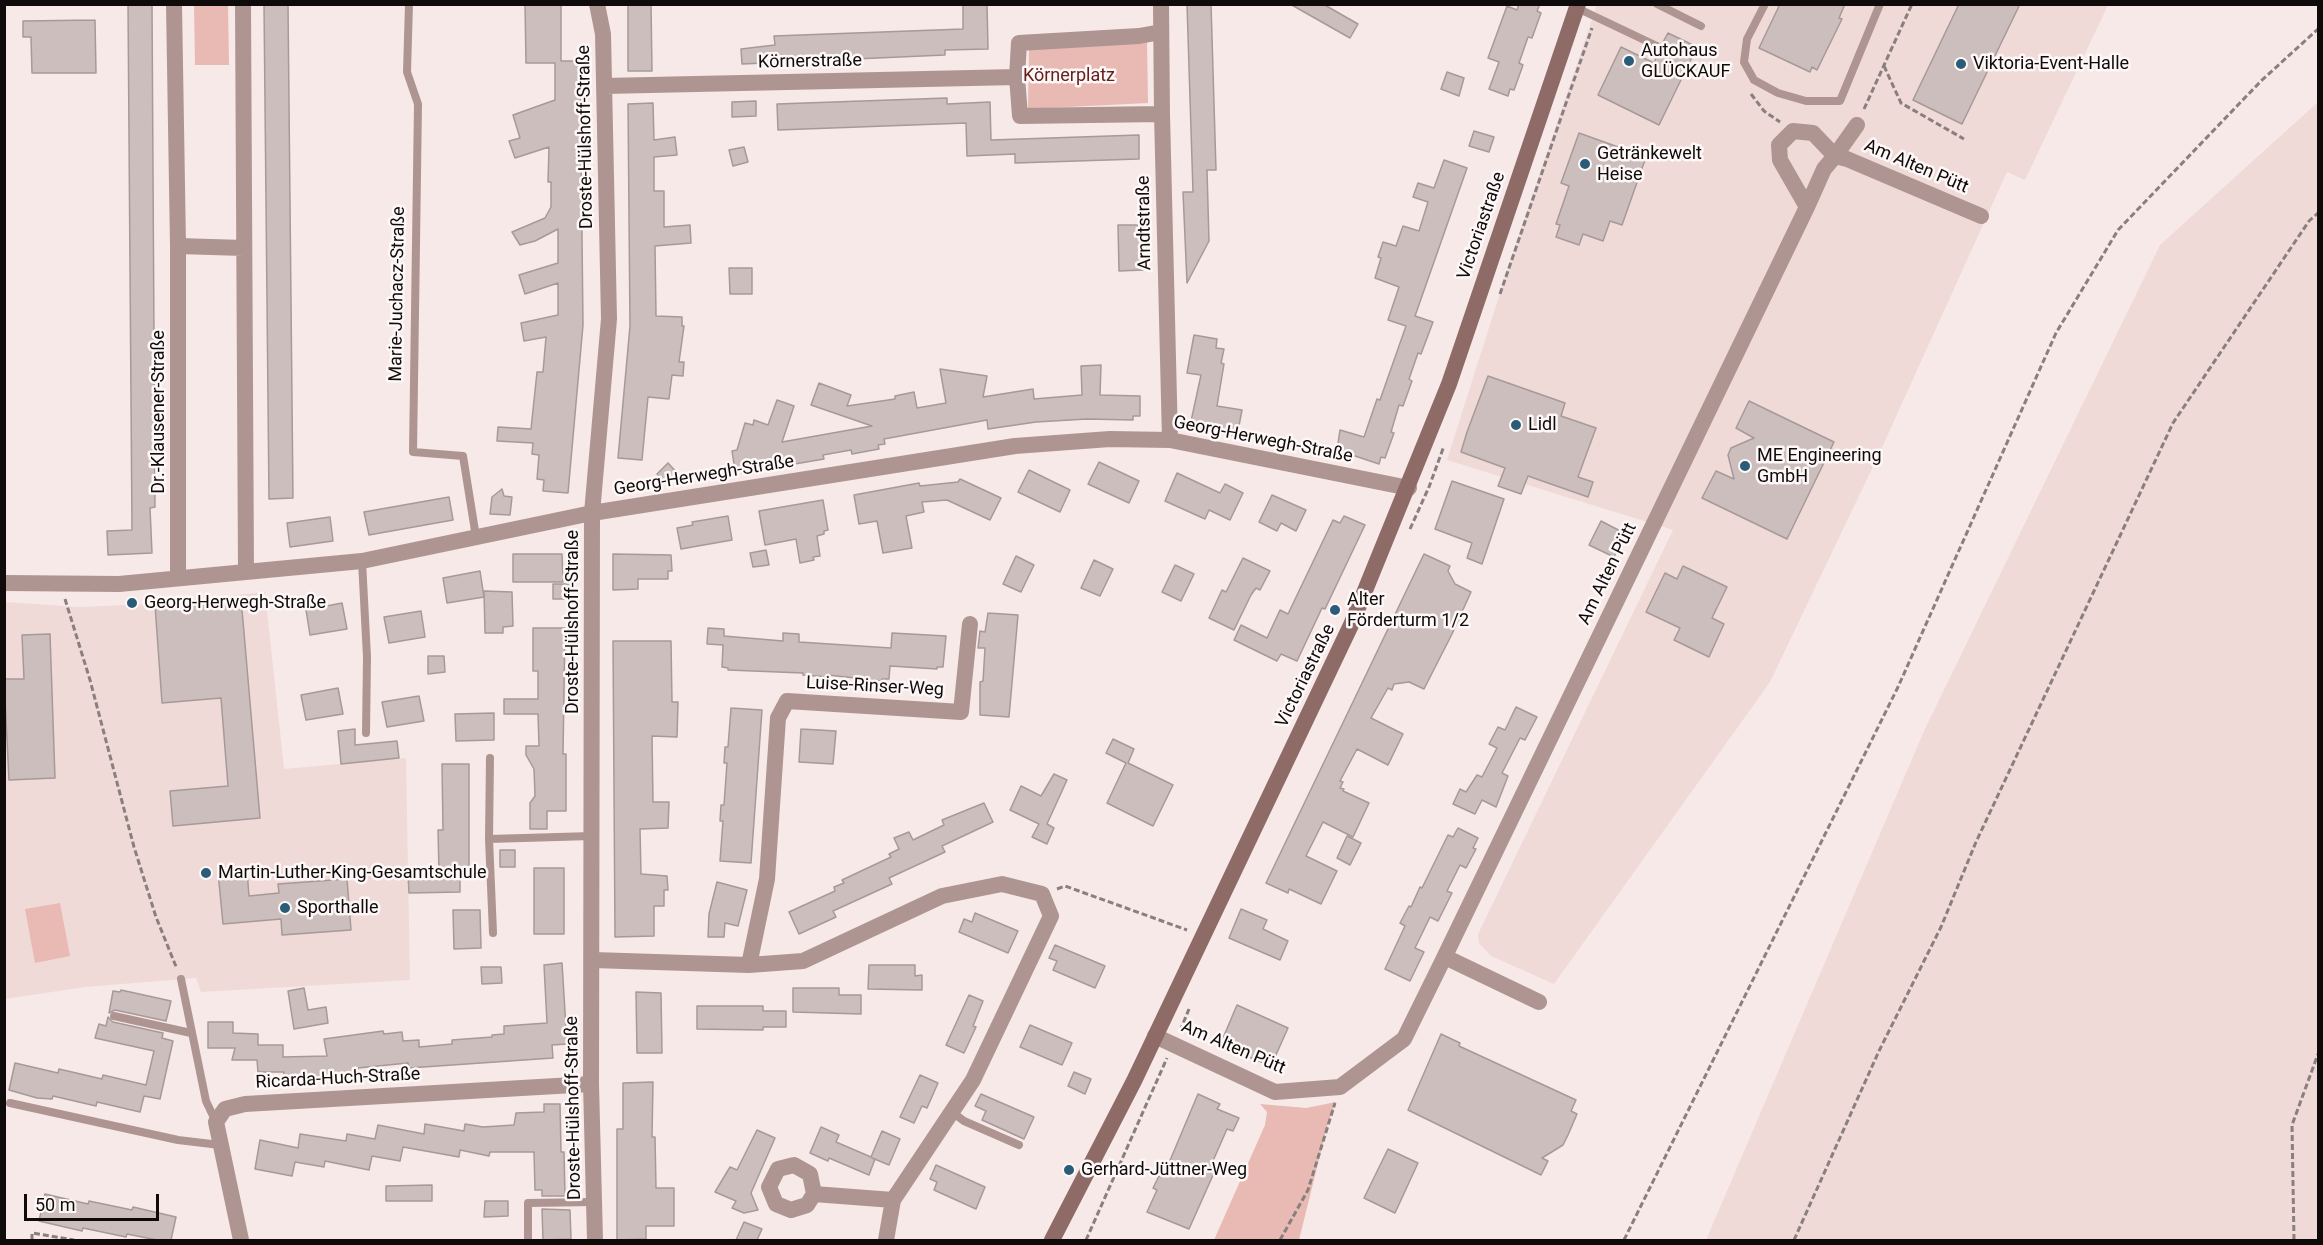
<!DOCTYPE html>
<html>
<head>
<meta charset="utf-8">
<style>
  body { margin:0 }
  #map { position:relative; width:2323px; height:1245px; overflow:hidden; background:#f6e9e7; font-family:Roboto,sans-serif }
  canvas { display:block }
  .frame { position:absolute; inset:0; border:6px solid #0f0b0a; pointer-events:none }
  .scale { position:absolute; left:24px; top:1194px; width:135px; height:27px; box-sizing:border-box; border:3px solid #0f0b0a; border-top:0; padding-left:8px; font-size:18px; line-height:21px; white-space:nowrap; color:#0f0b0a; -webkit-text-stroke:4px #fdf8f7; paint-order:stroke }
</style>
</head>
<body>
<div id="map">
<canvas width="2323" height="1245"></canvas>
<div class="frame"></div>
<div class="scale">50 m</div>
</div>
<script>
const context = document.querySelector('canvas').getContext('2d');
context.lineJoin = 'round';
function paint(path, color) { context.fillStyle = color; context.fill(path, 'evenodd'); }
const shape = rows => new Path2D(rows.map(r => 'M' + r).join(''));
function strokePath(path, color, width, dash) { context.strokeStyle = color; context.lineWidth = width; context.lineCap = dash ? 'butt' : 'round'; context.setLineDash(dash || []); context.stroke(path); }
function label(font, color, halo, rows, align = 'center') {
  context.font = font + ' Roboto,sans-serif'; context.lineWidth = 5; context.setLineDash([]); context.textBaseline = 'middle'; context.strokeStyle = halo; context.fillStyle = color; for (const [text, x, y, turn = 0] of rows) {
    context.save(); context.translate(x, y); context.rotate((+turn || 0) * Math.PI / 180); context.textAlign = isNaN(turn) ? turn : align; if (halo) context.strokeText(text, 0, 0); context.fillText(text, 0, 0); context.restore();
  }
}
paint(shape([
  [1597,5,2108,5,2025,180,2007,172,1879,454,1770,682,1554,984,1491,956,1479,943,1478,934,1673,530,1447,460,1513,252],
  [2318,102,2318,1240,1706,1240,1924,731,2160,245],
  [265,592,284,769,406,758,410,980,201,992,196,978,85,987,5,999,5,602,79,607,150,604]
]), '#f0dad7');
paint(shape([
  [194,5,228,5,229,65,195,65],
  [1147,41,1148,103,1028,109,1029,47],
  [60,903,70,956,35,963,25,909],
  [1336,1102,1327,1127,1299,1240,1214,1240,1265,1125,1267,1112,1260,1104,1306,1108]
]), '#e9b9b3');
const building = shape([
  [128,4,152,4,155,507,150,508,152,553,108,555,107,531,132,530,128,4],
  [264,4,288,4,293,498,269,499,264,4],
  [525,4,561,4,561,61,580,61,583,325,568,493,543,491,544,480,537,479,539,455,532,454,533,443,497,441,498,427,531,429,537,372,543,372,546,337,524,341,521,323,558,315,558,283,525,294,519,275,558,263,558,229,535,241,520,245,512,232,545,218,551,207,551,182,548,182,549,147,515,158,509,141,520,138,513,115,555,100,555,63,526,63,525,4],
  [628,4,651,4,652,71,628,71,628,4],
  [963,4,987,4,988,49,945,50,945,55,742,64,741,49,775,45,774,36,963,29,963,4],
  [1187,4,1211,4,1216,170,1207,170,1209,241,1187,283,1183,192,1193,192,1187,4],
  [1290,4,1323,4,1358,24,1350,38,1290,4],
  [1519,4,1540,4,1537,11,1541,13,1532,38,1528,37,1519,63,1523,65,1514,90,1510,89,1508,96,1489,89,1499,62,1488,58,1507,6,1517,10,1519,4],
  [1780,4,1845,4,1839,18,1842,19,1817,70,1812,67,1810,72,1759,48,1780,4],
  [1959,4,2020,4,1962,124,1913,100,1959,4],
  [95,20,96,73,32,73,31,37,23,37,23,21,95,20],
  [1668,33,1697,47,1659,125,1598,95,1621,47,1654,63,1658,53,1664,50,1663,42,1668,33],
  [1447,72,1464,78,1459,96,1441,89,1447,72],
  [947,98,947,104,990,102,991,140,1139,135,1139,159,1015,163,1015,154,967,156,966,123,778,130,777,104,947,98],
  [756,101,756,116,732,117,732,102,756,101],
  [653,103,654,140,675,137,677,155,654,157,654,191,664,191,664,227,690,225,691,243,655,246,656,316,682,317,682,326,684,326,679,362,684,362,683,376,672,375,669,399,648,397,642,460,618,458,630,326,628,104,653,103],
  [1474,131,1494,137,1489,152,1469,146,1474,131],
  [1579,133,1646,157,1622,225,1610,221,1603,241,1583,234,1579,245,1556,237,1560,225,1556,224,1569,186,1561,183,1579,133],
  [744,147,748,162,733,166,729,150,744,147],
  [1444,160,1467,168,1415,316,1433,322,1421,354,1418,353,1409,379,1412,381,1403,406,1399,405,1391,432,1394,433,1385,458,1381,457,1379,464,1337,450,1340,430,1364,437,1377,399,1380,400,1406,326,1388,320,1399,287,1375,278,1381,258,1378,257,1383,242,1396,246,1403,226,1419,231,1428,202,1413,197,1418,183,1434,188,1444,160],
  [1118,225,1141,225,1143,270,1119,271,1118,225],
  [729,268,752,268,752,294,730,294,729,268],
  [1194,335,1217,339,1216,348,1224,349,1221,363,1224,364,1217,406,1242,410,1237,436,1190,426,1201,375,1187,373,1194,335],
  [1101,365,1100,395,1140,396,1140,416,1133,416,1133,420,1087,419,1036,422,988,429,987,420,884,439,885,444,878,445,879,449,852,454,851,450,823,455,824,459,742,473,742,469,735,470,732,451,737,450,745,423,753,425,754,420,768,425,777,400,794,406,782,442,872,426,811,405,819,383,851,395,847,406,895,399,895,396,914,392,917,408,946,403,940,369,987,376,983,397,1033,389,1034,399,1082,395,1081,366,1101,365],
  [1488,376,1565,403,1561,416,1596,428,1578,477,1593,482,1588,497,1528,476,1521,494,1498,486,1505,468,1461,452,1467,432,1488,376],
  [1749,401,1834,442,1787,539,1702,498,1716,471,1734,479,1728,455,1731,448,1754,438,1736,428,1749,401],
  [1099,462,1139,481,1129,503,1088,484,1099,462],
  [668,463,679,475,668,485,657,474,668,463],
  [1029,470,1070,490,1060,512,1018,492,1029,470],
  [1177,473,1220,493,1225,484,1243,493,1230,520,1209,510,1205,519,1165,501,1177,473],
  [960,479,1001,498,990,520,947,500,922,502,924,512,906,516,912,548,883,553,877,521,859,524,854,495,919,483,920,486,958,482,960,479],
  [1452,481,1504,499,1482,564,1467,558,1472,543,1435,529,1452,481],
  [502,489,504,496,512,497,510,515,490,514,492,497,502,489],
  [1272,495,1306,510,1296,531,1281,523,1277,531,1259,522,1272,495],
  [449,497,453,520,369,535,364,512,449,497],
  [823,500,828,530,824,531,824,534,817,536,820,556,813,557,814,560,800,563,796,539,765,545,759,511,823,500],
  [728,516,732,540,681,549,677,528,693,525,692,522,728,516],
  [1344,516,1365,525,1325,609,1322,608,1297,661,1281,654,1277,661,1234,640,1241,625,1267,638,1280,610,1288,614,1333,520,1340,523,1344,516],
  [330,517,333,541,290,547,287,523,330,517],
  [1601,521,1626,534,1614,557,1589,545,1601,521],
  [766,550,769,565,753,567,750,553,766,550],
  [513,554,562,554,563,582,513,582,513,554],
  [613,554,671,555,672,571,668,571,668,579,638,579,638,589,613,590,613,554],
  [1424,554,1450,566,1448,571,1455,584,1471,592,1452,634,1424,689,1409,682,1394,684,1392,690,1388,688,1371,718,1403,734,1388,765,1357,749,1340,781,1343,782,1340,788,1344,789,1343,791,1369,803,1353,837,1323,822,1306,856,1337,871,1321,904,1289,889,1288,893,1266,883,1424,554],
  [1016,556,1034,565,1021,592,1003,584,1016,556],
  [1243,558,1270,571,1260,590,1256,588,1251,595,1234,630,1209,618,1222,590,1226,592,1243,558],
  [1094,560,1113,569,1100,596,1081,588,1094,560],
  [1175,565,1194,574,1181,601,1162,592,1175,565],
  [1683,566,1727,587,1712,618,1724,624,1709,657,1674,640,1680,628,1646,612,1665,573,1677,579,1683,566],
  [480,571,484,597,447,603,443,578,480,571],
  [553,584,570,584,570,599,553,599,553,584],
  [484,591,512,592,513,626,503,627,503,633,485,633,484,591],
  [241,598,260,818,173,826,170,791,228,786,221,698,162,703,155,605,241,598],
  [342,603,347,629,310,635,306,610,342,603],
  [421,611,425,637,389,643,384,617,421,611],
  [988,613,1018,615,1009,717,980,715,980,682,983,681,985,648,978,648,980,631,985,632,988,613],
  [533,628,565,628,563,754,566,754,566,811,547,811,547,829,530,829,530,803,535,796,534,769,526,755,526,746,539,746,538,714,504,714,504,699,538,699,538,671,533,671,533,628],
  [708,628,724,629,724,636,783,641,783,633,799,634,799,642,891,648,892,633,946,636,943,667,937,667,937,669,890,666,889,679,882,679,882,681,828,675,828,677,803,675,803,673,728,670,728,668,722,667,723,645,707,644,708,628],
  [50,634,55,778,9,780,4,679,24,679,22,635,50,634],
  [613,641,671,641,672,702,678,702,677,737,652,736,653,802,669,802,668,828,640,829,641,874,667,876,668,890,664,890,664,906,654,906,654,936,615,937,613,641],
  [428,656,444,656,445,672,428,674,428,656],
  [338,688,343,714,306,720,301,695,338,688],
  [419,696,424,721,387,727,382,702,419,696],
  [1516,707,1537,717,1525,740,1520,738,1502,773,1508,776,1496,807,1482,800,1475,814,1453,804,1460,789,1466,792,1477,775,1482,777,1497,748,1489,744,1498,727,1505,730,1516,707],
  [731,708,762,710,751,863,720,861,723,821,720,821,721,805,724,805,727,763,724,763,725,747,728,747,731,708],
  [494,713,494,740,456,741,455,714,494,713],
  [355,729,355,745,397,741,399,758,341,764,338,731,355,729],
  [801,729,836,731,833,764,799,762,801,729],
  [1113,739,1134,749,1128,763,1173,785,1153,826,1107,803,1126,763,1106,753,1113,739],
  [442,764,469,764,469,873,460,874,460,892,409,893,408,874,439,873,438,830,443,830,442,764],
  [1054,774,1067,780,1047,824,1054,828,1047,844,1032,837,1039,824,1010,810,1021,786,1041,796,1054,774],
  [984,803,993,822,942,846,945,852,889,878,892,884,833,911,836,917,799,934,789,912,835,891,834,887,844,883,842,880,891,857,889,854,899,849,894,838,909,832,913,840,944,825,942,820,984,803],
  [1458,828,1478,838,1473,848,1476,849,1466,868,1460,865,1447,891,1452,893,1438,921,1430,917,1415,948,1424,952,1410,981,1385,969,1405,926,1400,923,1409,906,1411,907,1420,887,1422,888,1448,835,1453,837,1458,828],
  [1347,836,1361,843,1350,865,1337,858,1347,836],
  [500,850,515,850,515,867,500,867,500,850],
  [534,868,564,868,564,934,534,934,534,868],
  [247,870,249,896,279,893,278,884,347,879,351,930,282,935,281,919,223,924,218,872,247,870],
  [717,882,747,890,738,926,725,923,724,937,708,937,709,914,717,882],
  [1241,909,1267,920,1263,929,1288,941,1280,960,1229,938,1241,909],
  [453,910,480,910,481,948,454,949,453,910],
  [975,913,1018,931,1008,953,959,932,964,919,972,922,975,913],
  [1055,945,1105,966,1095,988,1053,970,1057,961,1049,958,1055,945],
  [562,963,567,1044,552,1045,553,1058,409,1068,408,1063,358,1068,358,1072,309,1078,309,1083,283,1083,284,1072,258,1072,257,1060,232,1060,235,1048,208,1048,208,1022,233,1022,233,1033,258,1034,258,1045,283,1045,283,1057,327,1056,324,1039,383,1031,384,1034,402,1032,403,1041,419,1040,419,1047,452,1044,452,1040,492,1037,492,1035,504,1034,504,1026,547,1023,544,965,562,963],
  [869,965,915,965,915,976,922,975,922,990,868,989,869,965],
  [481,967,501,967,502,983,482,984,481,967],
  [304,988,308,1010,326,1007,328,1023,294,1029,288,991,304,988],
  [793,988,839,988,839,995,861,995,861,1014,793,1012,793,988],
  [121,990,171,1001,166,1021,115,1010,109,1013,113,991,120,992,121,990],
  [636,992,661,993,662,1053,637,1053,636,992],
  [969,995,983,1001,973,1026,976,1027,964,1053,946,1045,969,995],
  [1237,1005,1288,1028,1271,1066,1220,1045,1237,1005],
  [697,1006,763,1006,763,1011,786,1011,786,1027,763,1027,763,1030,697,1029,697,1006],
  [108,1017,113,1022,163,1033,162,1038,173,1041,160,1099,144,1096,140,1112,97,1102,96,1106,53,1096,52,1099,37,1098,9,1090,15,1063,58,1073,59,1069,102,1079,103,1075,146,1085,154,1051,95,1038,99,1024,106,1026,108,1017],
  [1030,1025,1072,1043,1062,1065,1020,1047,1030,1025],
  [1441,1034,1460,1043,1459,1046,1576,1100,1571,1111,1577,1114,1568,1135,1563,1145,1542,1158,1548,1161,1541,1175,1408,1110,1441,1034],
  [1074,1072,1091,1079,1085,1094,1068,1086,1074,1072],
  [920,1075,938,1083,927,1108,922,1106,914,1123,900,1117,920,1075],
  [653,1082,652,1137,655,1137,656,1188,674,1188,674,1226,646,1226,646,1239,617,1240,617,1129,623,1129,623,1083,653,1082],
  [981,1094,1034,1117,1024,1139,982,1120,986,1111,975,1106,981,1094],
  [1198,1094,1220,1104,1217,1109,1239,1118,1233,1131,1227,1129,1209,1170,1214,1173,1189,1229,1147,1212,1157,1190,1153,1188,1159,1176,1163,1177,1198,1094],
  [544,1104,560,1104,561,1152,564,1152,565,1196,542,1196,542,1190,535,1190,534,1152,490,1152,489,1156,460,1150,459,1157,403,1147,400,1161,372,1156,369,1170,325,1161,324,1167,295,1162,292,1176,255,1169,260,1140,298,1148,300,1134,346,1141,347,1134,375,1139,378,1125,424,1134,425,1124,464,1131,465,1124,483,1127,514,1125,516,1113,544,1112,544,1104],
  [821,1127,839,1135,836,1142,871,1157,882,1131,900,1139,889,1165,872,1158,875,1159,869,1175,829,1158,828,1161,810,1153,821,1127],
  [757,1130,775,1138,751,1193,758,1210,744,1213,732,1208,736,1201,715,1192,730,1167,737,1170,757,1130],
  [1388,1149,1418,1163,1395,1213,1364,1198,1388,1149],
  [936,1165,985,1187,976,1209,934,1190,937,1182,930,1179,936,1165],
  [432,1185,432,1201,386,1201,386,1186,432,1185],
  [45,1194,88,1204,89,1201,132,1210,133,1207,176,1217,171,1240,157,1240,127,1234,126,1237,83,1228,82,1231,39,1221,45,1194],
  [485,1201,508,1201,508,1216,484,1217,485,1201],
  [542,1209,570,1210,571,1239,543,1240,542,1209],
  [744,1222,762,1229,757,1240,736,1240,744,1222]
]);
paint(building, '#cbbebc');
strokePath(building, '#a69997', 1.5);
strokePath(shape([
  [1884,66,1901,103,1964,139],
  [1751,94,1764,111,1780,122],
  [1864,109,1912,4],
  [1500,294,1592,28],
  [1410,529,1429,487,1444,446],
  [65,599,90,680,134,847,156,917,177,969],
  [1057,889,1065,886,1187,930],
  [1180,1031,1189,1009],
  [32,1240,32,1233,74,1240],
  [1086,1240,1167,1058],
  [1280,1240,1308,1190,1335,1103],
  [1624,1240,1898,687,2056,333,2118,230,2261,81,2318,29],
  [1794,1240,1879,1051,1941,927,1976,842,2173,423,2309,221,2318,213],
  [2294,1240,2292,1125,2318,1054]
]), '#887f7e', 3, [6, 3]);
strokePath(shape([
  [409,4,407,72,418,104,413,452,463,456,476,537],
  [1657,4,1701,26],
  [1765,4,1747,39,1744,62,1754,80,1778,93,1806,101,1840,101,1880,4],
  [1577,8,1659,47],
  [362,561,367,657,366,733],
  [490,758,489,839,493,933],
  [489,839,592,836],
  [181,979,206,1101,216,1122],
  [114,1016,191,1033],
  [10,1103,178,1140,220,1145],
  [952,1112,964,1121,1019,1145],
  [528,1240,528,1203,594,1202]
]), '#ae9591', 8);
strokePath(shape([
  [174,4,178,246,178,578],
  [243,4,246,571],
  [1161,4,1162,114,1170,440],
  [1017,77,1019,43,1139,36,1161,32],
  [604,86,1017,77,1020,116,1162,114],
  [1857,125,1835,156,1847,159,1981,216],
  [178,246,244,248],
  [4,583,119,584,362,561,592,513,1015,446,1110,439,1170,440,1409,488],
  [1445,957,1539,1002],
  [593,960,749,965,803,961,942,896,1002,884,1042,894,1051,916,973,1080,893,1200,886,1240],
  [749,965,767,879,778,718,787,701,961,712,970,624],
  [1155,1036,1275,1092,1340,1087,1404,1039,1442,962,1807,207,1824,169,1835,156,1813,133,1793,131,1779,145,1780,160,1807,207],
  [814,1194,807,1205,791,1210,776,1204,769,1187,778,1169,794,1165,810,1174,814,1194,893,1200],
  [241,1240,216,1122,225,1109,245,1104,591,1084],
  [595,1240,591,1084,592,513,609,319,603,34,597,4]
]), '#ae9591', 16);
strokePath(shape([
  [1052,1240,1134,1081,1351,625,1449,384,1578,4]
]), '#8e6b66', 16);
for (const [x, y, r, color] of [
  [1629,61,6,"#2a5c79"],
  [1961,64,6,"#2a5c79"],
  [1585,164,6,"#2a5c79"],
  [1516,425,6,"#2a5c79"],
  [1745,466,6,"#2a5c79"],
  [132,603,6,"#2a5c79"],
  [1335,610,6,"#2a5c79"],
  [206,873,6,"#2a5c79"],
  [285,908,6,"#2a5c79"],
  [1069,1170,6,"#2a5c79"]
]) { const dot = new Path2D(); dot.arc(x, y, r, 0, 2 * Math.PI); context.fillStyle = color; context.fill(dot); strokePath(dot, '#fdf8f7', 2); }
label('18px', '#0f0b0a', '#fdf8f7', [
  ["Autohaus",1641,51],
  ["GLÜCKAUF",1641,72],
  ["Viktoria-Event-Halle",1973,64],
  ["Getränkewelt",1597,154],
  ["Heise",1597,175],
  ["Lidl",1528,425],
  ["ME Engineering",1757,456],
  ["GmbH",1757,477],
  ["Alter",1347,600],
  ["Förderturm 1/2",1347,621],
  ["Georg-Herwegh-Straße",144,603],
  ["Martin-Luther-King-Gesamtschule",218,873],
  ["Sporthalle",297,908],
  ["Gerhard-Jüttner-Weg",1081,1170]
], 'left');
label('18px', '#0f0b0a', '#fdf8f7', [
  ["Körnerstraße",810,62,-1],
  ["Droste-Hülshoff-Straße",586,137,-91],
  ["Am Alten Pütt",1916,167,23],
  ["Arndtstraße",1145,223,-91],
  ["Victoriastraße",1482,226,-71],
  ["Marie-Juchacz-Straße",398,294,-89],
  ["Dr.-Klausener-Straße",159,412,-90],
  ["Georg-Herwegh-Straße",1263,440,11],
  ["Georg-Herwegh-Straße",704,476,-9],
  ["Am Alten Pütt",1608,574,-64],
  ["Droste-Hülshoff-Straße",573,622,-90],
  ["Victoriastraße",1306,676,-64],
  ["Luise-Rinser-Weg",875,687,3],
  ["Am Alten Pütt",1233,1048,23],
  ["Ricarda-Huch-Straße",338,1079,-3],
  ["Droste-Hülshoff-Straße",574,1108,-91]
]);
label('18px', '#64211d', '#fdf8f7', [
  ["Körnerplatz",1069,76]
]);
</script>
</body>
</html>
